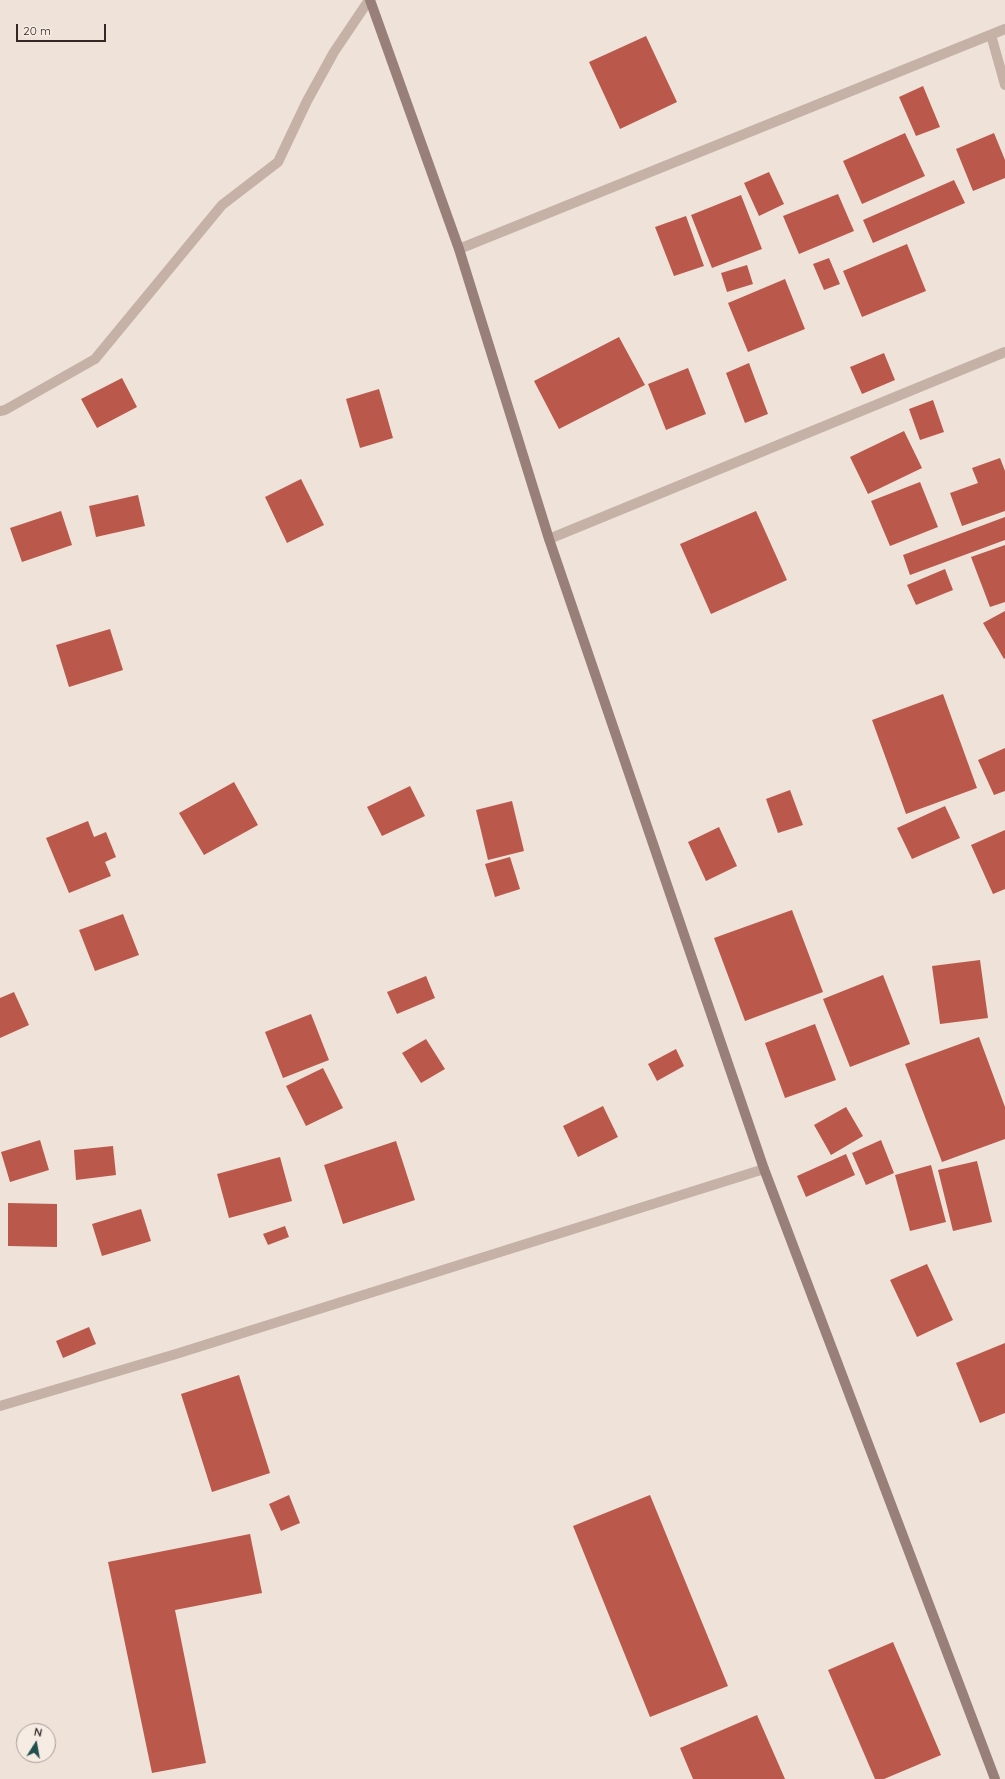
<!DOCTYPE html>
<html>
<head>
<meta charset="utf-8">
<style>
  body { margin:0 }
  #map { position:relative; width:1005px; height:1779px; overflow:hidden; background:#eee2d9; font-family:Quicksand,sans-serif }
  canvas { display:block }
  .north { position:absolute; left:16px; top:1723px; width:40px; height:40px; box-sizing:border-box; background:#f6ece4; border:1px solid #a89e98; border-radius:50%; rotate:11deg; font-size:11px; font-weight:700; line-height:16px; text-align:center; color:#322826 }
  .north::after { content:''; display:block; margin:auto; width:14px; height:18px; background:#204f4d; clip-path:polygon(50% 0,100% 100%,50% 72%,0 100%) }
  .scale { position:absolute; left:16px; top:24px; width:90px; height:18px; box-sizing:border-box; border:2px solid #322826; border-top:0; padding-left:5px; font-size:12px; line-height:14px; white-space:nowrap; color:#322826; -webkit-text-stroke:3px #f6ece4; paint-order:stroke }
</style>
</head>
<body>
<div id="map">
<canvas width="1005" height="1779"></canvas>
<div class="north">N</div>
<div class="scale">20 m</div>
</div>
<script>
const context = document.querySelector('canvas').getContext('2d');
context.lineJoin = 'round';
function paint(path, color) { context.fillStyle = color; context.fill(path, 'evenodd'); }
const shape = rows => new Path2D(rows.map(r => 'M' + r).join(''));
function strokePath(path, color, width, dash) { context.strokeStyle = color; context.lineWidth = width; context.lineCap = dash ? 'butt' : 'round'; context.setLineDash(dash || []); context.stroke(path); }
paint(shape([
  [646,36,677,102,620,129,589,62],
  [923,86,940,127,916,136,899,97],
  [905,133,925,176,862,204,843,161],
  [994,133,1005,160,1005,178,973,191,956,149],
  [769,172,784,204,759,216,744,183],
  [954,180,965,203,873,243,863,220],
  [838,194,854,231,799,254,783,216],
  [741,195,762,249,712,268,691,215],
  [686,216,704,266,674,276,655,227],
  [907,244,926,291,862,317,843,271],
  [829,258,840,284,824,290,813,264],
  [747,265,753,284,727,292,721,273],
  [785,279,805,329,748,352,728,303],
  [619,337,645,385,559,429,534,381],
  [884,353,895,380,862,394,850,367],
  [749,363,768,414,745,423,726,373],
  [688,368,706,414,666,430,648,384],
  [122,378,137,407,97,428,81,399],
  [379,389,393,438,360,448,346,399],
  [933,400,944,432,920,440,909,409],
  [904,431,922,468,868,494,850,457],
  [1000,458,1005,471,1005,511,962,526,950,493,978,483,972,468],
  [301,479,324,525,287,543,265,497],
  [920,482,938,527,890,546,871,501],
  [138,495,145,526,96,537,89,506],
  [61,511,72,545,22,562,10,528],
  [756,511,787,580,711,614,680,544],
  [1005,517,1005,540,910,575,903,555],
  [1005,545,1005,602,990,607,971,557],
  [945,569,953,590,916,605,907,585],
  [1005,611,1005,658,1004,659,983,623],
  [110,629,123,670,69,687,56,645],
  [943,694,977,788,906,814,872,720],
  [1005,748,1005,791,994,795,978,760],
  [234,782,258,825,204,855,179,813],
  [410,786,425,816,382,836,367,807],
  [790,790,803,825,778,833,766,799],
  [512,801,524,851,488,860,476,810],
  [945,806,960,838,912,859,897,828],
  [88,821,94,837,106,832,116,857,105,862,111,876,69,893,46,838],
  [719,827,737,866,706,881,688,842],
  [1005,830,1005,889,993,894,971,845],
  [510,857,520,889,495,897,485,864],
  [792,910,823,992,745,1021,714,938],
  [123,914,139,955,95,971,79,930],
  [980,960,988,1018,940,1024,932,966],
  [883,975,910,1044,850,1067,823,999],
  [426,976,435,998,397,1014,387,992],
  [14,992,29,1025,0,1038,0,998],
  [311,1014,329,1060,283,1078,265,1032],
  [815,1024,836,1080,785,1098,765,1043],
  [979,1037,1005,1107,1005,1139,942,1162,905,1064],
  [426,1039,445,1069,421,1083,402,1053],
  [676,1049,684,1066,657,1081,648,1064],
  [323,1068,343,1108,306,1126,286,1086],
  [603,1106,618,1137,578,1157,563,1126],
  [846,1107,863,1136,831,1155,814,1125],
  [40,1140,49,1170,10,1182,1,1152],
  [881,1140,894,1173,866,1185,852,1153],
  [396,1141,415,1200,343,1224,324,1165],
  [113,1146,116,1175,76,1180,74,1150],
  [846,1154,855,1175,806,1197,797,1176],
  [280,1157,292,1201,229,1218,217,1174],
  [977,1161,992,1222,953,1231,938,1170],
  [931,1165,946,1222,910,1231,895,1175],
  [8,1203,57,1204,57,1247,8,1246],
  [141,1209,151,1241,102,1256,92,1224],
  [285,1226,289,1237,268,1245,263,1234],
  [927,1264,953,1320,917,1337,890,1280],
  [89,1327,96,1344,63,1358,56,1341],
  [1005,1343,1005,1413,980,1423,956,1363],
  [239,1375,270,1473,212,1492,181,1394],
  [289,1495,300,1523,281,1531,269,1504],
  [650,1495,728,1686,650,1717,573,1526],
  [250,1534,262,1593,175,1610,206,1763,152,1773,108,1562],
  [893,1642,941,1755,884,1779,875,1779,828,1670],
  [757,1715,785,1779,693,1779,680,1748]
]), '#ba594b');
strokePath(shape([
  [991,35,1005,85],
  [459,249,1005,29],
  [0,411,5,410,95,359,222,205,278,162,307,101,334,52,369,0],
  [549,539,1005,352],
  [0,1406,176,1354,764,1169]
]), '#c5b1a6', 10);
strokePath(shape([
  [370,0,459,249,549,539,764,1169,995,1779]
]), '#988078', 10);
</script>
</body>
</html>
